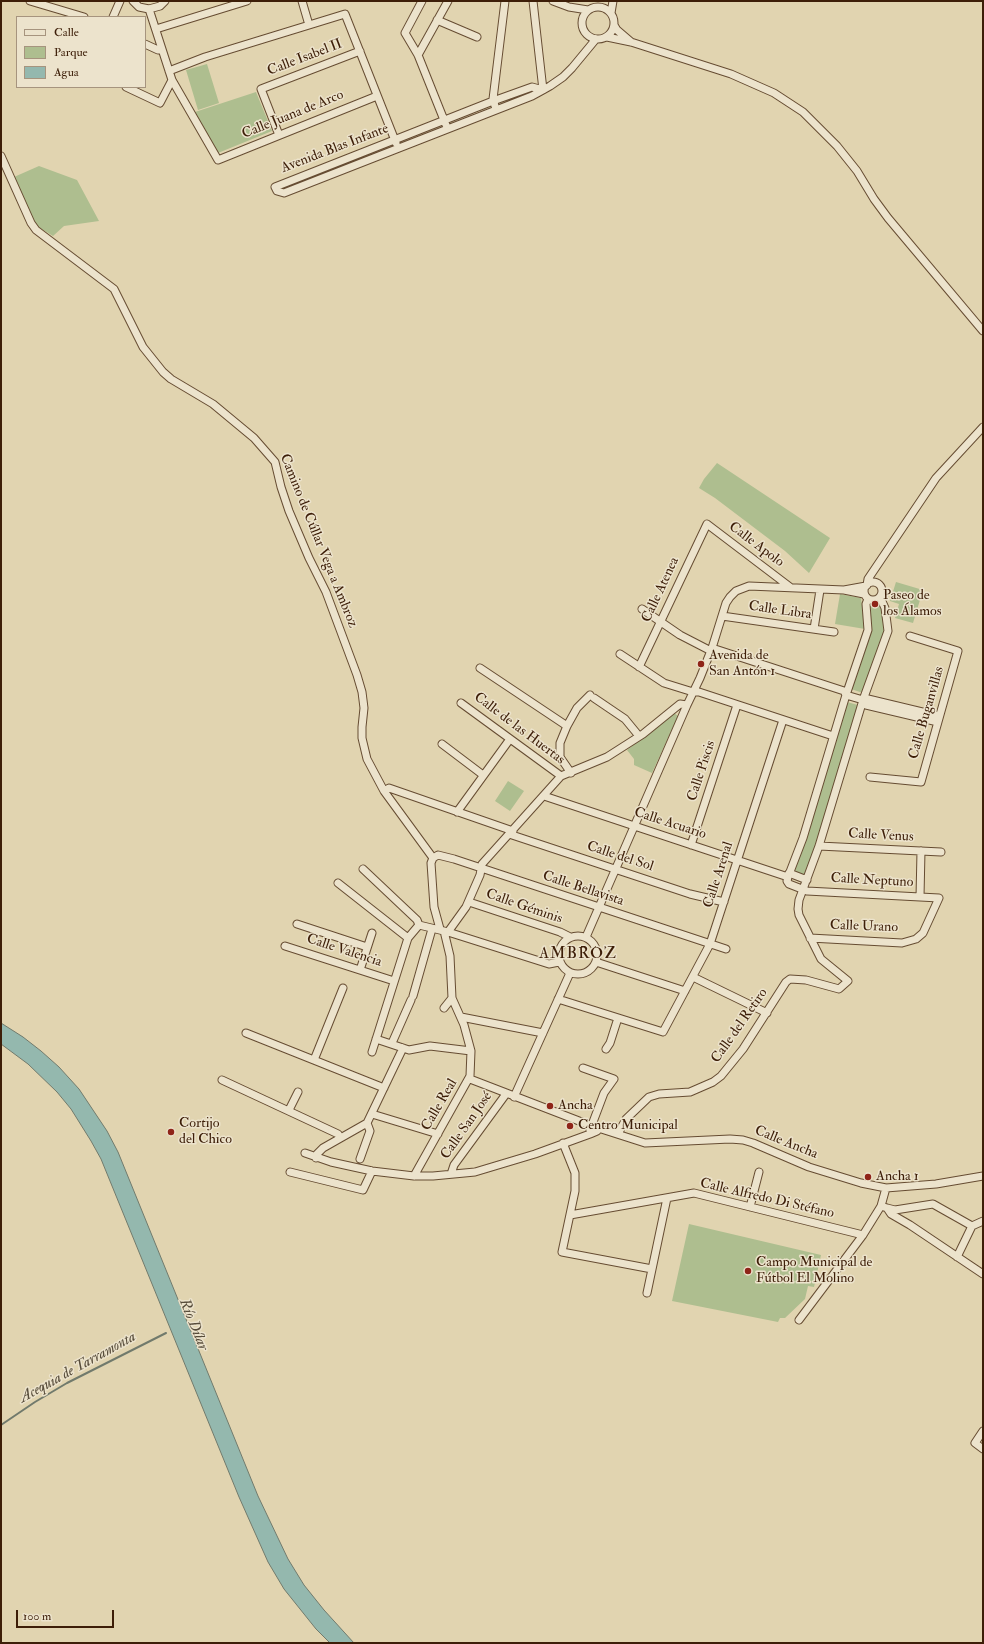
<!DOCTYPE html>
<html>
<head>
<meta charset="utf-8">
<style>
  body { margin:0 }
  #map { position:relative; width:984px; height:1644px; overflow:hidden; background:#e1d4b0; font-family:"IM FELL Double Pica",serif }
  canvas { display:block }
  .frame { position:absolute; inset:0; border:2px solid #3d1e08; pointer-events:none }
  .legend { position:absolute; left:16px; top:16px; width:130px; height:72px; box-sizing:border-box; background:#ece3cc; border:1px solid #a6947e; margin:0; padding:5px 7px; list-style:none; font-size:12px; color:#3d1e08 }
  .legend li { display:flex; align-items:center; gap:8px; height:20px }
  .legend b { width:20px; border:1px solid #a6947e }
  .scale { position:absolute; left:16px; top:1610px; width:98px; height:18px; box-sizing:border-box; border:2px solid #3d1e08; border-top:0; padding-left:5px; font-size:12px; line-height:14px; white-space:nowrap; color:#3d1e08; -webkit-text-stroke:3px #ece3cc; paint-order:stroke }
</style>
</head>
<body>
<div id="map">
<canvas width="984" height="1644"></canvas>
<div class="frame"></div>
<ul class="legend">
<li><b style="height:5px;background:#ece3cc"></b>Calle</li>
<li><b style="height:11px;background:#aebe8f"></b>Parque</li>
<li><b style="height:11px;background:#94b8ae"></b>Agua</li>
</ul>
<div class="scale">100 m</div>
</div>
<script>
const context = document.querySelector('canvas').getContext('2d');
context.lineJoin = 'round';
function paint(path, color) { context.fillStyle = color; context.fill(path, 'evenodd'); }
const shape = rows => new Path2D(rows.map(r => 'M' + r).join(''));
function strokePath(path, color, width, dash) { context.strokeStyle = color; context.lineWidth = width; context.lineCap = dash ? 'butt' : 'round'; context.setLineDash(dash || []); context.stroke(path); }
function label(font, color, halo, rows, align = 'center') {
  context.font = font + ' "IM FELL Double Pica",serif'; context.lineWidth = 3; context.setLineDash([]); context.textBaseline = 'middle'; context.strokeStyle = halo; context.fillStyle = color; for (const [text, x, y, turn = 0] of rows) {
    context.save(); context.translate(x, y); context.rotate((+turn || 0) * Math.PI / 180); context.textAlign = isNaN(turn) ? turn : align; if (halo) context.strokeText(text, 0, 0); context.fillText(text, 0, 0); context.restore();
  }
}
paint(shape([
  [207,64,219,103,198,110,186,70],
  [256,92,272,131,218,153,195,112],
  [39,166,77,180,99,221,64,226,53,236,35,225,14,177],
  [717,463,830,538,809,573,785,551,715,498,699,488,704,479],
  [896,582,923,590,913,623,895,618,899,604,890,601],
  [840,594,861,598,865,629,835,624],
  [879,602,883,608,885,632,863,693,851,689,870,630,869,608,871,603],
  [847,702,858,705,818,842,805,876,793,871],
  [674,713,678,716,652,773,634,765,634,759,627,750],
  [508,781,524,791,510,811,495,801],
  [689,1224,821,1255,814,1287,808,1286,805,1299,785,1318,780,1318,778,1322,672,1301]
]), '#aebe8f');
const water = shape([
  [1,1023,23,1037,41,1051,59,1067,79,1089,107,1131,118,1152,258,1496,288,1559,304,1585,324,1610,354,1643,330,1643,316,1629,284,1589,268,1562,239,1497,101,1159,91,1141,71,1109,57,1092,28,1064,1,1044,1,1023]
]);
paint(water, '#94b8ae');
strokePath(water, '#717a6c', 1);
strokePath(shape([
  [1,1425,35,1402,67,1383,166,1333]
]), '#717a6c', 2);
const minor = shape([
  [30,1,84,17],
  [133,1,139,7,149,9,160,6,165,1],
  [302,1,309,25],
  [422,1,405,33,418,55,446,125],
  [533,1,543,90,532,87,493,101,275,187,277,191,284,193,532,96,543,90,550,86,563,77,572,68,596,39],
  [553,1,569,7,588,10],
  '582 23a16 16 0 1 1 32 0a16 16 0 1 1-32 0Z',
  [149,9,172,80,218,160,377,96],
  [611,13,613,1],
  [113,17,120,1],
  [437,20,477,37],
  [614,25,617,30,631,42],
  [156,29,247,1],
  [607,37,631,42,731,74,774,93,803,112,837,146,857,171,874,199,888,218,983,331],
  [145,44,158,50,162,49],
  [418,55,448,1],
  [169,71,205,57,345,14,396,143],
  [126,87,160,103,172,80],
  [495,106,493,99,505,1],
  [279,135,261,89,360,51],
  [1,156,31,223,36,230,114,289,143,347,163,372,171,379,213,404,254,438,275,462,281,487,289,511,309,558,326,592,357,675,362,692,364,708,362,727,362,738,367,759,384,791,433,858],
  '864 591a9 9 0 1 1 18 0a9 9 0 1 1-18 0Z',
  [867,585,868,579,936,478,983,427],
  [844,590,866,586],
  [642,609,680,635,711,651],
  [722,616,834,632],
  [814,629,820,590],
  [712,648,844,691,846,695,863,700,868,699,939,716],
  [620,654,664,683,693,692,699,692,833,736],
  [639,667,707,524,790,587],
  [480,668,567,726],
  [594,698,625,719,639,736],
  [863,700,866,705,938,722],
  [461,703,561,776],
  [442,744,483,775],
  [571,773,560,757,560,743,567,726,577,708,590,695],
  [870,777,921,782,958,651,910,636],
  [384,791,389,788,513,831],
  [544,796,788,877],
  [457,812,510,739],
  [509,834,690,894,724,902],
  [691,845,737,705],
  [819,846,941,852],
  [433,858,438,855,454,859,726,949],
  [433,858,431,863,434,907,440,929],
  [363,869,417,920,419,925],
  [789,873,807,880],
  [338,883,408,938],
  [920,897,921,851],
  [469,902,560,932,570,937],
  [297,924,367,947],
  [448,932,466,907,480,875,482,864,561,776,607,757,643,734,680,704,687,705],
  '559 955a19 19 0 1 1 38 0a19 19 0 1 1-38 0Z',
  [586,937,687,705,700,678,712,648,726,603,730,597,736,591,749,586,844,590,864,594],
  [810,938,902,943,916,939,923,933,939,898,807,891,789,884,787,881,788,877,803,838,846,695,868,630,866,604,868,599],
  [285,946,394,981],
  [596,962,685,991],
  [360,970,372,933],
  [693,977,767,1013],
  [413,996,432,929],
  [558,999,663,1032,710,944,783,720],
  [444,1008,452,998],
  [461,1017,543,1033],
  [246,1033,384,1088],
  [376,1039,409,1050,430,1046,471,1051],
  [392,1043,411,1000],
  [606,1049,610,1043,618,1018],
  [372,1052,408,938,419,925,448,932,549,964,559,962],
  [314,1060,343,988],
  [583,1068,614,1079,604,1093,590,1130],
  [470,1079,592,1126,645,1143,730,1139,743,1140,753,1143,809,1167,861,1183,886,1188,936,1184,983,1176],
  [222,1080,338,1134,340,1137],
  [514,1097,570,973],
  [289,1110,298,1092],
  [372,1114,438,1134],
  [618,1134,626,1119,649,1097,659,1094,690,1092,713,1082,721,1076,743,1049,786,982,790,979,806,980,839,989,848,981,821,959,799,915,798,909,799,900,819,846,863,700,888,631,885,608,880,597],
  [563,1143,575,1173,575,1191,562,1252,652,1269],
  [305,1153,331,1162,372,1171,414,1176,433,1176,475,1172,535,1154,590,1134,597,1131,599,1128],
  [316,1158,317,1154,323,1148,367,1123],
  [360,1159,370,1131,367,1123,403,1048],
  [290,1172,363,1190,372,1171],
  [451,1174,454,1165,506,1094],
  [414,1176,470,1076,471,1051,464,1025,452,998,450,956,444,931],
  [881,1206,887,1208,891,1214,910,1225,983,1274],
  [750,1207,759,1172],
  [887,1208,895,1210,933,1204,972,1226,983,1221],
  [570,1215,694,1193,863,1235],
  [957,1257,972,1226],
  [647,1293,667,1198],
  [799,1320,863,1235,881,1206,886,1188],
  [983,1431,975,1443,983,1449]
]);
strokePath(minor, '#664c32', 9);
strokePath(minor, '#ece3cc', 7);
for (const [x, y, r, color] of [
  [875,604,4,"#8f2418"],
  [701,664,4,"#8f2418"],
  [550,1106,4,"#8f2418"],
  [570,1126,4,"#8f2418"],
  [171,1132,4,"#8f2418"],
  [868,1177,4,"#8f2418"],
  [748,1271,4,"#8f2418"]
]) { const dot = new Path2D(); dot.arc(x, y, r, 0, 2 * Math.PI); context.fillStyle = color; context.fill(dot); strokePath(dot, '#ece3cc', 1.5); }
label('14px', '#3d1e08', '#ece3cc', [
  ["Calle Isabel II",305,58,-21],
  ["Calle Juana de Arco",293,115,-22],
  ["Avenida Blas Infante",335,149,-21],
  ["Camino de Cúllar Vega a Ambroz",318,541,68],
  ["Calle Apolo",756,545,37],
  ["Calle Atenea",661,590,-65],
  ["Calle Libra",780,611,8],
  ["Calle Buganvillas",927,713,-74],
  ["Calle de las Huertas",519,729,37],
  ["Calle Piscis",702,771,-72],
  ["Calle Acuario",670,824,18],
  ["Calle Venus",881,836,3],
  ["Calle del Sol",620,857,18],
  ["Calle Arenal",719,875,-72],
  ["Calle Neptuno",872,881,3],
  ["Calle Bellavista",583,889,18],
  ["Calle Géminis",524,907,19],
  ["Calle Urano",864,927,2],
  ["Calle Valencia",344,951,18],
  ["Calle del Retiro",740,1026,-55],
  ["Calle Real",440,1105,-60],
  ["Calle San José",467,1126,-55],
  ["Calle Ancha",786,1143,22],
  ["Calle Alfredo Di Stéfano",767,1199,13]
]);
label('14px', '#3d1e08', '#ece3cc', [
  ["Paseo de",883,596],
  ["los Álamos",883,612],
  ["Avenida de",709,656],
  ["San Antón 1",709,672],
  ["Ancha",558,1106],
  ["Cortijo",179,1124],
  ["del Chico",179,1140],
  ["Centro Municipal",578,1126],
  ["Ancha 1",876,1177],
  ["Campo Municipal de",756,1263],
  ["Fútbol El Molino",756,1279]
], 'left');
label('italic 15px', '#574c3a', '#ece3cc', [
  ["Río Dílar",193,1325,68],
  ["Acequia de Tarramonta",78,1368,-29]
]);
context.letterSpacing = '1px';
label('16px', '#3d1e08', '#ece3cc', [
  ["AMBROZ",578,955]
]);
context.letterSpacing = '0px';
</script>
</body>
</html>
